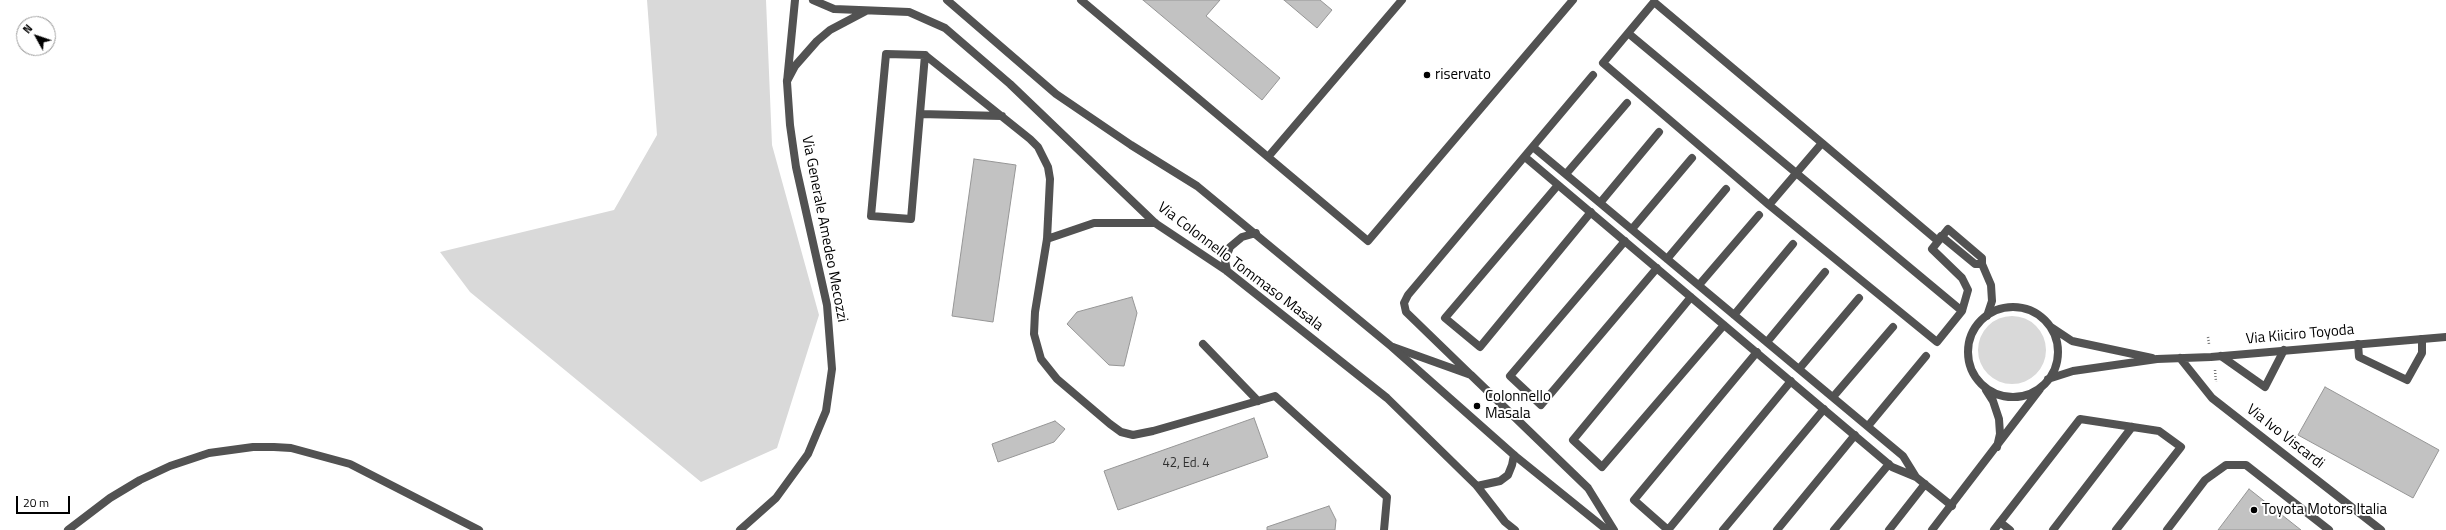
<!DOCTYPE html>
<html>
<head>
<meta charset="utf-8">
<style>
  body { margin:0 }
  #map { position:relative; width:2446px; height:530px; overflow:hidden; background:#fff; font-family:"Titillium Web",sans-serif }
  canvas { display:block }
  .north { position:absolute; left:16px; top:16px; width:40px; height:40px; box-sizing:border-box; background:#fff; border:1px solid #999; border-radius:50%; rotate:310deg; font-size:11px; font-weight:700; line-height:16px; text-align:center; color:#000 }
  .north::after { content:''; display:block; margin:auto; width:14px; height:18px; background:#000; clip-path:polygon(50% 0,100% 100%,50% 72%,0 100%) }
  .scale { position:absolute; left:16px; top:496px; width:54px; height:18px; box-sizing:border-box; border:2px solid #000; border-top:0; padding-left:5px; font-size:12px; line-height:14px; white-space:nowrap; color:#000; -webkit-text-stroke:3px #fff; paint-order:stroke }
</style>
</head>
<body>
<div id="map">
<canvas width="2446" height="530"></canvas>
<div class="north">N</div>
<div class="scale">20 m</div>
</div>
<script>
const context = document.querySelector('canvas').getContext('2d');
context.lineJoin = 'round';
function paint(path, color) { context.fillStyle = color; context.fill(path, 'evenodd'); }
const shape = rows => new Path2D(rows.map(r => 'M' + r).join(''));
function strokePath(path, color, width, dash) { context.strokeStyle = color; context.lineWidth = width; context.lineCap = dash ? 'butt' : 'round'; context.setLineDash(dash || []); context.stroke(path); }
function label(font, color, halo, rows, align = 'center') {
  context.font = font + ' "Titillium Web",sans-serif'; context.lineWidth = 4; context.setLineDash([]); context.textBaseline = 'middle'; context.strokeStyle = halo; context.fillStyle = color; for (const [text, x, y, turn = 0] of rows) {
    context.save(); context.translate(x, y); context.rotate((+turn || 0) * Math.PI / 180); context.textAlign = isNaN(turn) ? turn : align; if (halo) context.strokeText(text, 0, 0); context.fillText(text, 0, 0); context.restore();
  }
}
paint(shape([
  [647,0,766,0,772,145,819,315,777,448,701,482,470,292,440,252,614,210,657,135],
  '1978 350a34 34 0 1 1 68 0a34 34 0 1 1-68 0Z'
]), '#d9d9d9');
const building = shape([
  [1143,0,1220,0,1206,16,1280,78,1262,100,1143,0],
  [1284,0,1320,0,1332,10,1317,28,1284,0],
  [974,159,1016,165,993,322,952,316,974,159],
  [1132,297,1137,313,1124,366,1109,365,1067,324,1077,312,1132,297],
  [2325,387,2439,450,2413,498,2298,435,2325,387],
  [1254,418,1268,457,1118,510,1104,471,1254,418],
  [1055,421,1065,429,1054,442,998,462,992,444,1055,421],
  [2249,489,2301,530,2218,530,2249,489],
  [1329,506,1336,520,1335,530,1267,530,1267,527,1329,506]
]);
paint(building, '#c2c2c2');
strokePath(building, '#969696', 1);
strokePath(shape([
  [2208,337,2209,344],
  [2215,370,2216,382]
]), '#747474', 2.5, [1, 2]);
strokePath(shape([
  [1081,0,1268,157],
  [1402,0,1268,157,1368,241,1573,0],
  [1628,33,1962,311],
  [925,55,911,219,871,216,886,54,925,55,1030,139,1038,147,1048,167,1050,179,1047,239,1035,312,1034,334,1041,359,1057,379,1110,424,1121,432,1133,435,1153,431,1275,396,1387,497,1384,530],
  [920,114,1002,116],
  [1533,147,1903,456,1916,477],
  [1525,157,1892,467,1916,477,1952,506],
  [1566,174,1627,103],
  [1558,185,1445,318,1480,347,1591,212],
  [1600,203,1659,132],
  [1769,205,1603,63,1654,2,1822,143],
  [1632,229,1692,158],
  [1941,236,1975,264,1982,264],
  [1047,239,1094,223,1155,223],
  [1625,241,1510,376,1541,405,1657,268],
  [1938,241,1822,143,1769,205,1937,342,1962,311,1968,290,1962,278,1932,249,1948,229,1982,258,1982,264,1991,285,1992,301,1987,316],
  [1667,259,1726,189],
  [1699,285,1759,215],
  [1691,297,1573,440,1602,467,1724,325],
  [1734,315,1793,244],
  [1767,342,1825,272],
  [1203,344,1258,401],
  [2358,344,2359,357,2407,380,2422,353,2422,339],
  [1393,347,1471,375,1406,312,1404,303,1408,295,1593,75],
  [1757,352,1634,500,1668,530,1791,381],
  [2221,356,2265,387,2284,350],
  [1799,369,1859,298],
  [1471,375,1588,488,1614,530],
  [1833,397,1893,327],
  [1868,426,1926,356],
  [2000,522,2010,530],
  [1723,530,1824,409],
  [1777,530,1855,435],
  [1834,530,1889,464],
  [1889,530,1925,484],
  [1994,530,2080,419,2159,431,2181,447,2116,530],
  [2053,530,2132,427]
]), '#525252', 8);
strokePath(shape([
  [813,0,834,9,909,12,945,28,1010,84,1155,223,1227,271,1387,398,1477,486,1505,522,1515,530],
  [947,0,1056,94,1131,145,1197,186,1392,347,1514,455,1607,530],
  [787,81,795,66,817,41,830,30,866,11],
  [1227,271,1225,260,1230,247,1242,237,1256,233],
  '1968 352a45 45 0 1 1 90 0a45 45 0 1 1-90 0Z',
  [2051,327,2072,341,2152,358],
  [2180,358,2212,398,2381,530],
  [2048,379,2073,371,2157,359,2211,357,2446,337],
  [1986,390,1993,401,1999,419,2000,434,1997,447],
  [1477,486,1500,481,1508,475,1512,465,1514,455],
  [1932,530,2040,389],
  [2167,530,2205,480,2226,465,2246,465,2329,530]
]), '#525252', 8);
strokePath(shape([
  [68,530,110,498,140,480,170,466,209,453,253,447,274,447,291,448,350,464,479,530],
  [740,530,776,498,808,454,826,411,832,369,827,305,796,167,790,125,787,82,795,0]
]), '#525252', 8);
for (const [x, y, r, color] of [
  [1427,75,4,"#000"],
  [1477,406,4,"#000"],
  [2254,510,4,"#000"]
]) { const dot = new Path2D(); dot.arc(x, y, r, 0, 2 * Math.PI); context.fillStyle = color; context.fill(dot); strokePath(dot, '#fff', 1.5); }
label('13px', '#303030', null, [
  ["42, Ed. 4",1186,464]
]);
label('15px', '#000', '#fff', [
  ["riservato",1435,75],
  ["Colonnello",1485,397],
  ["Masala",1485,414],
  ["Toyota Motors Italia",2262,510]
], 'left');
label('15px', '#000', '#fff', [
  ["Via Generale Amedeo Mecozzi",824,229,79],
  ["Via Colonnello Tommaso Masala",1240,267,37],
  ["Via Kiiciro Toyoda",2300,335,-5],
  ["Via Ivo Viscardi",2285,437,38]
]);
</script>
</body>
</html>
